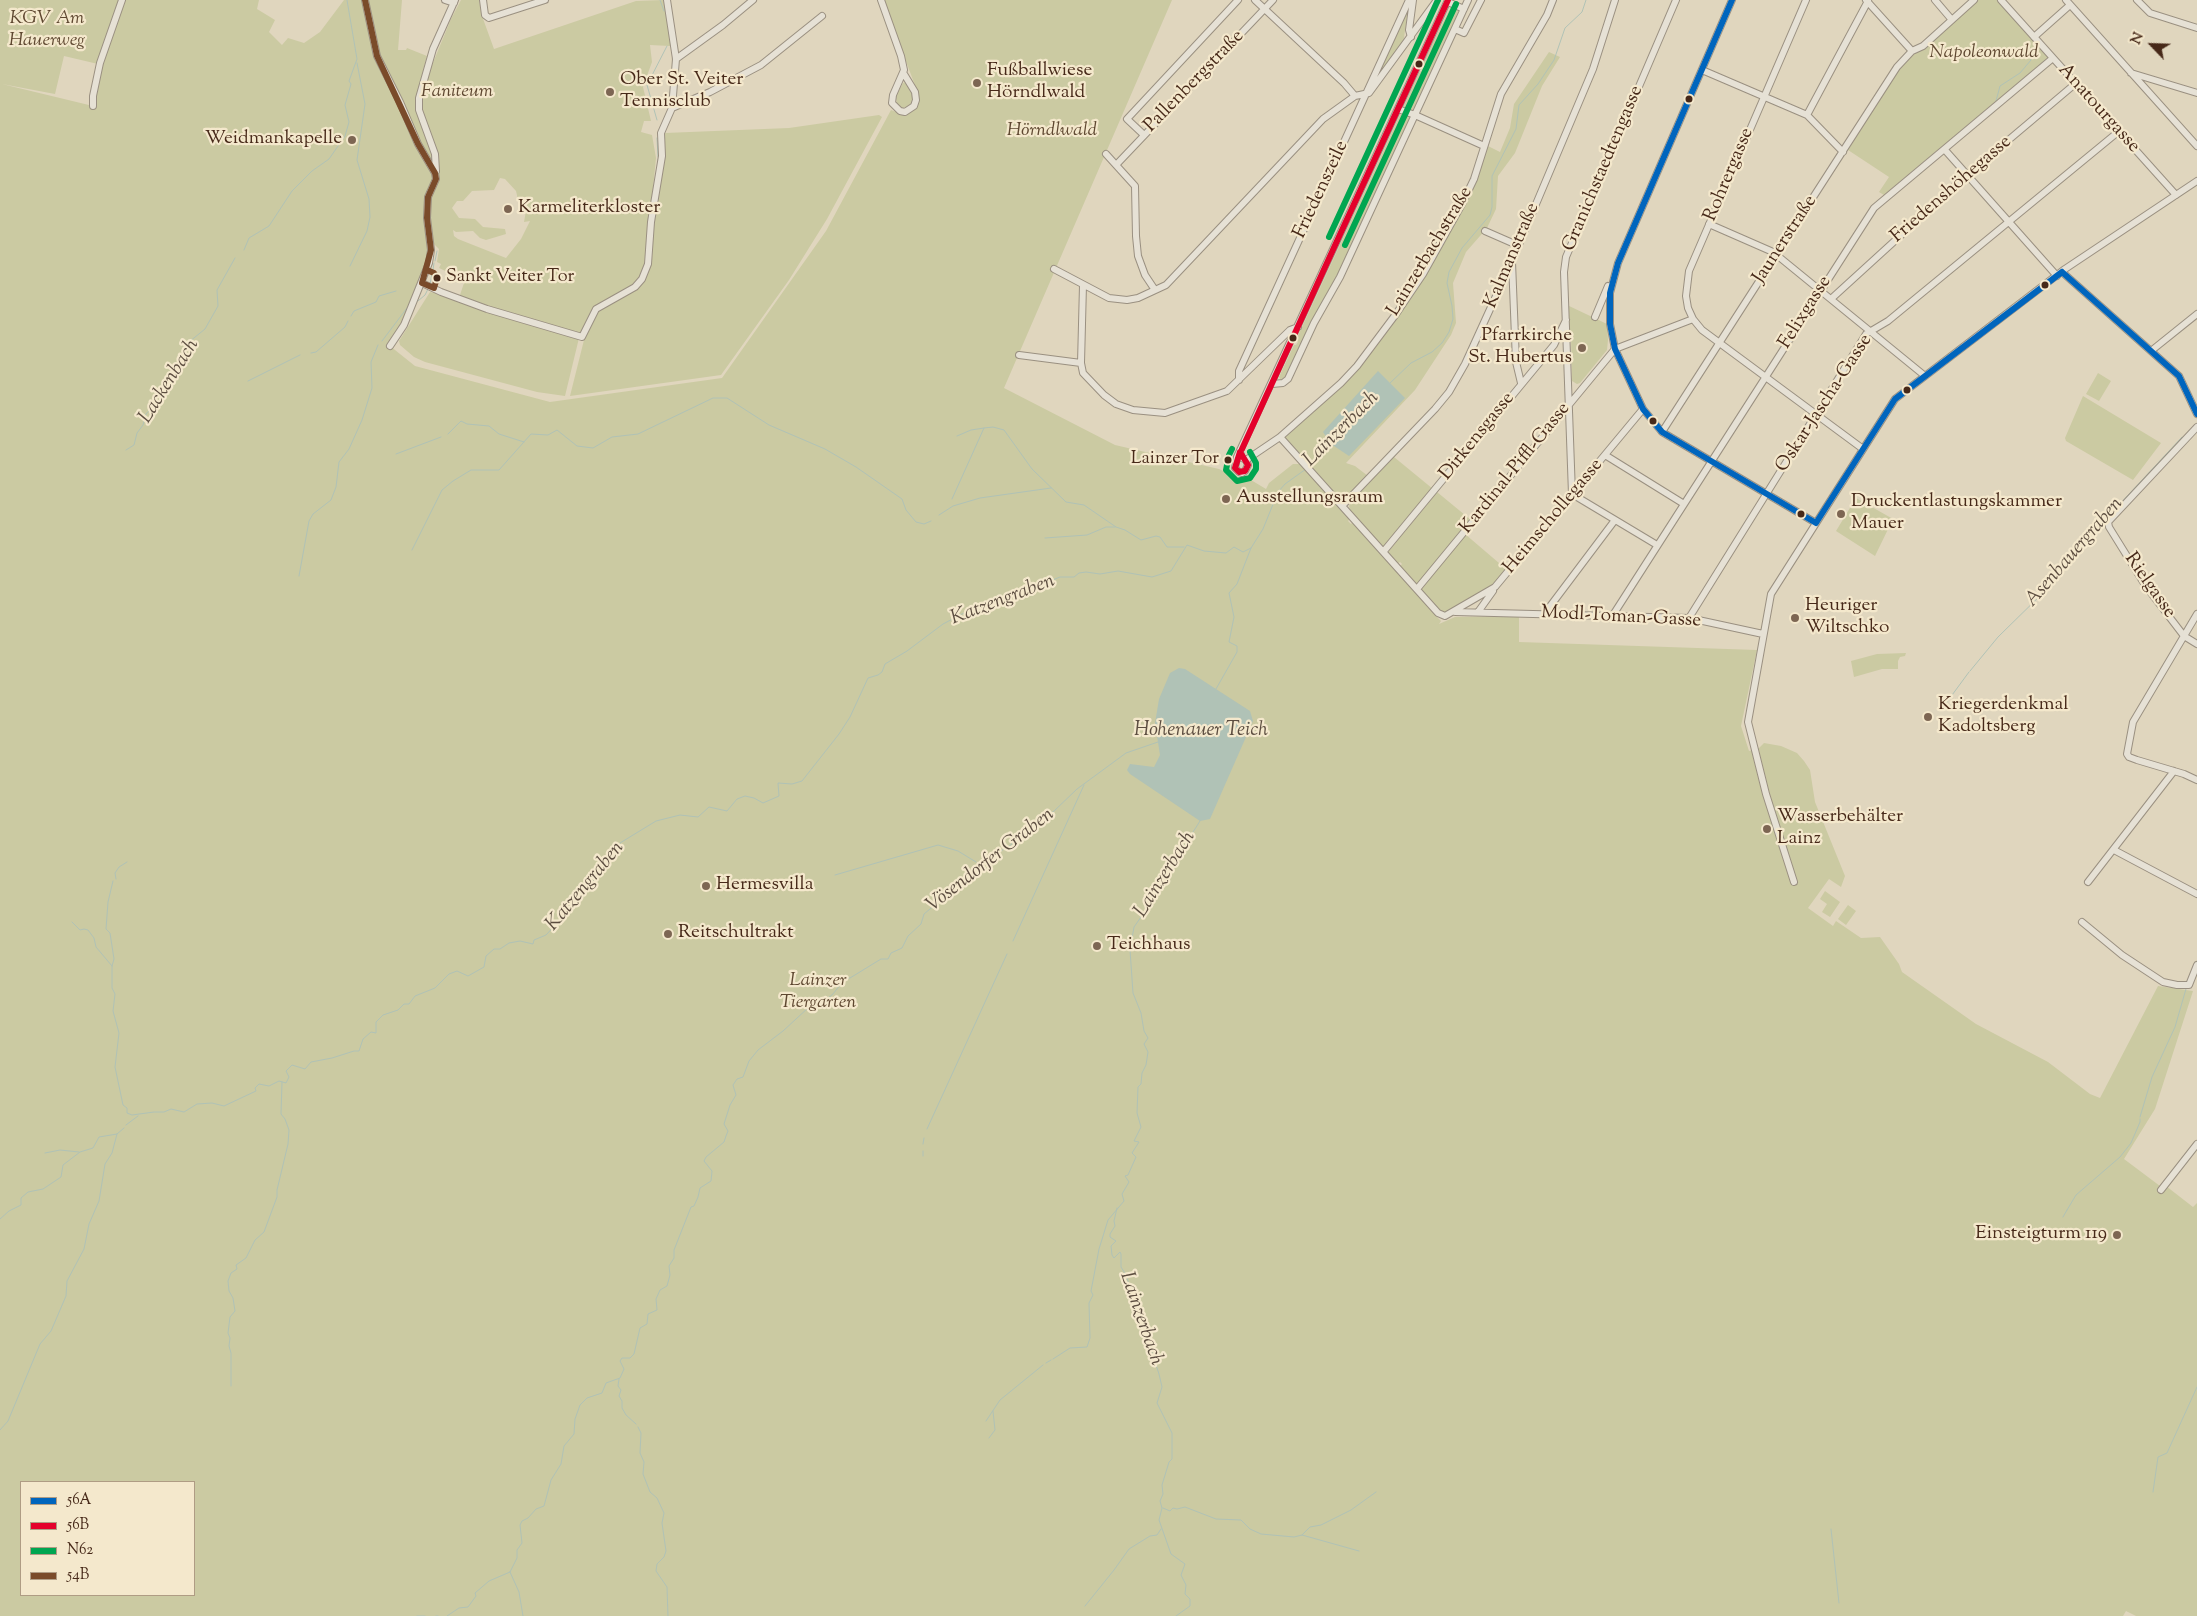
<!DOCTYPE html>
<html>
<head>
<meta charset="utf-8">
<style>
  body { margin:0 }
  #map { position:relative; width:2197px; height:1616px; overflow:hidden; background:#e0d6be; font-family:"Sorts Mill Goudy",serif }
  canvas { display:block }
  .legend { position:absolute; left:20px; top:1481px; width:175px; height:115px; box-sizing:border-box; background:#f4e8cc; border:1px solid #af9c84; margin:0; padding:6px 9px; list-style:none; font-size:15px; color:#472919 }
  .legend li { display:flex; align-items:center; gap:10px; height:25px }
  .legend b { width:25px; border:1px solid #af9c84 }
  .north { position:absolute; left:2127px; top:20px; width:50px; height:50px; -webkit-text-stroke:4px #f4e8cc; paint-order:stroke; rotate:294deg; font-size:14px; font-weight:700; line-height:20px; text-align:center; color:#472919 }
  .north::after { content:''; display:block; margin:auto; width:18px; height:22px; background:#472919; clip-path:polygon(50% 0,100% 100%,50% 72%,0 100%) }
</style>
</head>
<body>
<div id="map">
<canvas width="2197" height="1616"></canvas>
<ul class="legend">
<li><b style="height:6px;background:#0065bd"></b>56A</li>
<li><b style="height:6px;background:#e4002b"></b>56B</li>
<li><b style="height:6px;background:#00a651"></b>N62</li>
<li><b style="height:6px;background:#7a4b2a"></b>54B</li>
</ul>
<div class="north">N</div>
</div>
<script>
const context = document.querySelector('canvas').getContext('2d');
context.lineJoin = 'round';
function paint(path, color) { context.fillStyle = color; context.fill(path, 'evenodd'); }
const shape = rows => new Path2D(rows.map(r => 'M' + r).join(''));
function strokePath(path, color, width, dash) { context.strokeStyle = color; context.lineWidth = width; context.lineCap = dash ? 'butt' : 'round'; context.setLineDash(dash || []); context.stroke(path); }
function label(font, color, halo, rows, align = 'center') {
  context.font = font + ' "Sorts Mill Goudy",serif'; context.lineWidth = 4.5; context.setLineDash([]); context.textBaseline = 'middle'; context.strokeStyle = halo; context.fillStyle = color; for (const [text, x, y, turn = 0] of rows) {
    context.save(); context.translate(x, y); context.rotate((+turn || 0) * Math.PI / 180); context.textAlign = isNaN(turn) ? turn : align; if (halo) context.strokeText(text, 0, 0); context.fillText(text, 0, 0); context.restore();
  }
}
paint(shape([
  [0,0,259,0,257,9,275,20,269,32,282,45,288,38,304,43,320,32,344,0,402,0,398,50,406,50,407,48,427,56,419,86,425,82,451,19,461,0,479,0,482,16,494,49,636,1,664,0,670,32,670,46,650,45,652,62,643,87,651,121,644,121,641,132,652,135,656,158,646,260,643,272,630,288,595,307,579,338,565,396,537,392,425,362,414,357,400,345,399,341,430,292,459,298,465,280,439,268,441,264,437,262,439,249,433,243,433,230,428,260,405,318,390,346,415,366,550,402,722,378,826,231,891,110,901,114,913,110,918,105,919,96,883,0,1172,0,1004,388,1115,445,1219,469,1242,480,1246,477,1266,489,1269,483,1293,464,1301,464,1350,519,1348,521,1351,524,1353,522,1437,617,1441,621,1439,624,1455,617,1519,616,1519,642,1757,650,1741,726,1749,751,1759,748,1764,743,1781,746,1797,753,1804,761,1810,770,1815,802,1845,876,1841,887,1829,879,1808,908,1833,926,1836,921,1861,938,1880,937,1899,964,1902,972,1976,1024,2048,1062,2090,1094,2100,1098,2158,986,2193,991,2155,1109,2124,1159,2160,1186,2166,1186,2193,1207,2197,1203,2197,1616,2136,1616,2126,1611,2123,1616,0,1616],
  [64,56,98,64,93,106,2,84,55,94],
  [500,178,505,179,516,191,520,208,526,211,524,222,530,221,521,239,506,258,458,239,454,236,453,230,456,232,473,231,480,238,486,240,506,234,505,229,483,227,475,219,459,218,452,208,457,201,463,201,472,191,494,190],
  [21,1482,194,1482,194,1595,21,1595],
  [1977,0,1999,0,2049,57,1884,195,1879,192,1889,177,1848,150,1886,87,1902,65],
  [1451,6,1460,12,1414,113,1404,109,1404,106,1419,73,1422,70,1424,66,1422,65],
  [1408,9,1403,45,1379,77,1377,76],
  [1549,52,1560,57,1542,86,1515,153,1498,176,1496,209,1487,228,1466,252,1453,283,1456,323,1451,335,1415,390,1346,463,1355,466,1368,476,1345,500,1340,499,1285,438,1286,434,1310,414,1389,326,1465,203,1486,145,1500,152,1510,128,1514,104],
  [906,82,913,97,913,103,908,107,902,108,897,104,896,96,903,83],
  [1405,114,1411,117,1338,279,1290,373,1281,380,1279,377,1294,345,1296,345,1298,342,1296,340,1400,115],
  [879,115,882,117,827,219,789,280,721,375,570,396,585,336,598,310,645,279,652,260,654,220,664,158,665,133,789,128],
  [1567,305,1607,324,1608,340,1607,350,1580,383,1577,384,1572,381,1571,338,1569,335],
  [2098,373,2111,381,2099,401,2086,394],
  [2083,396,2161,443,2133,480,2066,441,2065,438],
  [1394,457,1433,489,1385,546,1382,546,1350,510,1349,506,1351,501],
  [1437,492,1471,520,1417,584,1400,566,1402,564,1400,562,1397,564,1388,552],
  [1856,498,1893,519,1875,556,1836,531],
  [1465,534,1506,569,1494,584,1448,612,1441,612,1422,591,1421,588],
  [1906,653,1905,656,1900,657,1898,661,1898,669,1882,669,1854,677,1851,661,1877,654],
  [1825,891,1840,902,1830,917,1822,912,1827,904,1820,899],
  [1848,905,1856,911,1846,925,1838,919]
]), '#cbcaa2');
paint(shape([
  [1378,371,1405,398,1349,456,1331,444,1323,432],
  [1179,668,1185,669,1250,711,1253,721,1210,819,1200,821,1130,774,1127,770,1130,764,1154,767,1160,755,1155,723,1159,699,1170,673]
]), '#b0c2b6');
strokePath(shape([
  [660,0,664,11],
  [1996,101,2000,86,2020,73,2031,60,2036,44],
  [657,120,647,85,667,46],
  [657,138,658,157],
  [657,169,658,159],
  [244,250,249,238,269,226,292,191,312,171,329,159,345,136,349,122,345,105,351,84,349,81,357,59,347,0],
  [435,261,437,251],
  [350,266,367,231,370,217,369,199,357,160,365,104,357,63],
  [433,270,434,263],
  [430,284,432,274],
  [418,301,425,295,428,289],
  [351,316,354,311,376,302,379,296,396,291],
  [382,341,410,304],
  [311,353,316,352,345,327,348,321],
  [248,381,300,355],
  [1389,384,1411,363,1432,352,1442,343,1449,332,1453,319,1452,306,1447,283,1449,272,1462,248,1490,215,1492,207,1492,176,1516,129,1519,105,1538,84,1554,60,1565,28,1582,12,1586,0],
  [448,434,461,421,467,424,489,426,499,434,524,442],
  [957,436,971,430,984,428,993,427,1004,430,1032,469,1066,502,1084,505,1116,527,1125,530,1141,540,1156,536,1160,537,1167,547,1184,547],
  [126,450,134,445,137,433,143,425,146,414,167,392,172,380,173,370,180,363,189,342,205,329,218,306,217,290,235,258],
  [396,454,441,437],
  [1309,466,1331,445],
  [952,499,984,428],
  [939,515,953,506,980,498,1051,488],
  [1045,538,1087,535,1106,527,1115,527],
  [412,550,442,490,453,481,471,470,499,470,531,434,548,435,557,430,577,446,593,448,612,437,638,434,713,398,727,398,769,425,825,449,856,467,902,499,906,510,916,522,924,524,931,521],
  [299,576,309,521,313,514,331,500,336,487,339,462,349,449,362,420,372,388,371,362,378,345],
  [1970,671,1998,637,2051,585,2073,551,2089,533,2104,521,2182,437],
  [1216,689,1237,652,1237,646,1229,642,1234,617,1229,593,1237,584,1251,548,1263,529,1278,492,1285,484,1306,469],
  [1944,706,1969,672],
  [835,875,938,845,958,851,976,862],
  [116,879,115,873,119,867,127,862],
  [113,881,108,902,106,929,110,933,114,959,112,966,112,988,115,994,113,1011,119,1033,115,1067,123,1105,127,1108,127,1113,132,1115,154,1112,164,1112,171,1109,184,1112,197,1104,212,1103,224,1106,256,1091,255,1088,259,1084,269,1086,279,1081,286,1083,289,1077,286,1071,292,1065,305,1069,311,1062,332,1058,354,1051,359,1051,363,1039,371,1032,376,1033,376,1022,383,1015,398,1010,404,1004,409,1004,415,996,435,988,449,974,457,971,468,976,484,967,486,956,494,949,500,949,509,943,520,941,533,944,534,940,546,935,572,907,584,884,596,879,602,864,611,857,620,843,656,821,680,815,698,817,709,807,727,811,737,799,745,796,754,798,763,803,779,796,778,783,792,784,802,781,839,734,850,717,868,678,878,675,882,672,885,664,907,651,943,624,964,613,972,612,983,605,991,605,1060,577,1074,577,1079,573,1086,572,1100,574,1118,571,1152,577,1171,571,1187,545,1204,551,1226,553,1234,547,1243,552,1251,548],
  [72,922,80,930,84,929,88,930,94,938,96,947,112,966],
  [1013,941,1084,785],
  [2140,1117,2152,1077,2175,1027,2186,989],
  [126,1125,138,1116],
  [927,1129,1007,954],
  [923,1144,924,1138],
  [923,1151,923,1156],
  [45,1153,60,1150,79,1152],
  [1117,1208,1114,1221,1115,1226,1110,1234,1110,1237,1116,1241,1111,1246,1112,1255,1114,1258,1120,1252,1121,1254,1121,1267,1126,1275,1159,1374,1162,1387,1157,1403,1172,1433,1172,1459,1169,1462,1162,1485,1163,1494,1160,1501,1162,1508,1159,1520,1171,1554,1185,1564,1181,1575,1186,1585,1185,1594,1190,1599,1190,1606,1176,1616],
  [2067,1210,2076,1195,2120,1157,2131,1143,2140,1122,2140,1119],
  [2063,1217,2067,1210],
  [0,1219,9,1211,21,1205,21,1198,28,1192,43,1189,61,1177,63,1165,80,1152,93,1148,99,1137,117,1134,124,1128],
  [1053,1359,1070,1348,1087,1347,1090,1338,1089,1303,1093,1295,1091,1291,1099,1249,1108,1220,1124,1201,1122,1194,1129,1182,1125,1176,1128,1175,1136,1157,1132,1153,1139,1142,1134,1141,1141,1127,1137,1113,1138,1087,1141,1084,1142,1073,1146,1065,1148,1052,1144,1044,1148,1038,1144,1031,1141,1013,1133,993,1130,950,1134,927,1153,900,1166,875,1173,868,1176,859,1200,821],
  [1046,1363,1051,1360],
  [619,1379,618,1386,621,1390,619,1396,622,1401,622,1408,626,1415,636,1424],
  [231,1386,231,1353,229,1346,230,1338,228,1333,230,1317,235,1311,233,1298,229,1291,228,1281,231,1273,237,1269,236,1265,246,1258,255,1240,264,1232,277,1197,277,1190,288,1144,289,1130,285,1119,281,1114,282,1082],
  [986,1421,1000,1400,1043,1365],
  [638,1427,641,1433,640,1453,644,1462,643,1474,650,1492,657,1498,664,1513,662,1523,666,1551,664,1557,657,1564,656,1571,667,1587,668,1616],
  [0,1430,8,1421,40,1344,51,1331,66,1296,67,1281,84,1249,89,1224,99,1201,105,1164,112,1153,117,1134],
  [989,1438,995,1430,993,1411],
  [2153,1492,2158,1457,2167,1453,2197,1387],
  [1163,1508,1170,1511,1173,1508,1177,1509,1185,1507,1216,1519,1241,1520,1250,1529,1261,1534,1294,1537,1302,1535,1359,1551],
  [1831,1529,1839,1603],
  [1302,1535,1310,1527,1321,1525,1351,1510,1376,1492],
  [510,1572,519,1592,523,1616],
  [1085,1606,1114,1570,1129,1549,1150,1536,1157,1535,1161,1529],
  [417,1616,425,1616],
  [436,1616,438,1616],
  [447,1616,459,1608,468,1607,476,1596,475,1593,489,1581,510,1572,517,1558,517,1550,522,1543,520,1525,522,1521,528,1518,536,1509,544,1506,551,1480,561,1464,564,1446,574,1434,575,1419,580,1405,587,1398,602,1393,606,1383,620,1378,624,1369,620,1361,622,1358,630,1358,634,1354,640,1328,647,1324,648,1314,657,1310,656,1299,660,1290,667,1286,670,1275,669,1266,674,1258,674,1250,691,1207,694,1206,698,1197,700,1188,711,1181,712,1171,704,1161,706,1157,724,1142,726,1136,728,1131,724,1124,730,1105,736,1095,733,1085,737,1079,743,1077,749,1061,758,1050,783,1031,809,1007,822,1002,832,995,846,978,850,978,881,959,888,959,891,953,902,948,908,936,921,924,924,914,942,899,947,892,958,886,969,876,976,878,982,864,994,858,999,852,1011,845,1014,839,1025,835,1041,817,1053,812,1077,789,1126,753,1158,742]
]), '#b0c2b6', 1);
const minor = shape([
  [365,0,377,56,400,102,418,144,435,173,436,179,428,197,427,218,431,250,429,263,404,325,390,346],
  [445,0,454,3],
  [483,0,485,15,489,18,545,0],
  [881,0,901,56,904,70,893,95,892,103,900,111,905,112,914,106,916,100,915,92,904,74],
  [1255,0,1344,83,1355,96],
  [1732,0,1618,263,1610,293,1610,324,1615,349,1643,409,1662,432,1816,523],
  [1806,0,1689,271,1686,296,1688,308,1693,319,1702,330,1863,449],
  [1866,0,1912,51],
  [1935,0,1952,20],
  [2001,0,2176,195],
  [2066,0,2197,146],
  [2137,0,2150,13,2197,28],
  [1448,2,1464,9],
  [1455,29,1464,33,1481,0],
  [1411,37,1409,30,1413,0],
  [2034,37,2070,5],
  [676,59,723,25,753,0],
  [1702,70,1807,115,1843,152],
  [2131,73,2197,93],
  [93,106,93,96,100,63,122,0],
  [672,108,710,92,761,65,822,16],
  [1398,109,1415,115,1484,146],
  [1807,115,1868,1],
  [1144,135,1127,119,1238,0],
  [1945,150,2057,276],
  [1106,154,1135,186,1136,236,1138,256,1145,275,1155,290],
  [1116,165,1273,0],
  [436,171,435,154,419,110,419,98,433,49,455,0],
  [1709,224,1773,252,1925,376],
  [1485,231,1517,245],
  [1512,262,1516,362,1521,383],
  [1054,269,1109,298,1127,300,1138,298,1166,285,1323,119,1355,96,1369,93,1437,0],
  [2062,272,2179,376,2197,414],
  [422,283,441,292,487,309,582,337,596,309,635,287,642,279,648,264,651,222,662,156,661,133,672,108,676,59,667,0],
  [1083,285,1081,363,1083,373,1104,395,1116,404,1133,410,1165,413,1227,391,1290,330,1298,327],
  [1831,299,1967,175,2075,84],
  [1595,317,1608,286],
  [2151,351,2197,314],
  [1019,355,1081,363],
  [1239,380,1239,371,1409,0],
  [1272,384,1283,383,1288,379,1314,323,1340,277,1468,0],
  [2197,427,2108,522,2109,527,2145,585,2184,636,2197,644],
  [1662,432,1897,67,1912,51,1923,46,1974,0],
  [1280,437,1438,613,1445,616,1495,587,1643,409],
  [1240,452,1242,458,1246,460,1248,465,1245,471,1242,473,1239,472,1235,468,1237,457,1448,0],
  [1605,455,1684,504],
  [1246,460,1280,437,1341,383,1357,366,1396,314,1423,274,1462,204,1474,179,1501,94,1547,15,1553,0],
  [1343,505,1435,409,1449,392,1465,364,1512,261,1593,69,1615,0],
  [1657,545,1572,494,1564,272,1566,257,1676,0],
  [1384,551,1554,345,1566,320],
  [1417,589,1615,349,1693,319],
  [1455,612,1689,618,1763,634],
  [1478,612,1493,591],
  [1545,613,1615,520],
  [2197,614,2133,722,2127,754,2129,757,2137,760,2184,774,2197,780],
  [1613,615,1874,208,2053,58],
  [1689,618,1866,334,1888,321,2118,132],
  [2114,850,2197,894],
  [1794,882,1766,794,1748,722,1771,594,1895,399,2065,269,2197,181],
  [2088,882,2174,771],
  [2082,922,2122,955,2163,982,2177,985,2189,985,2197,965],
  [2161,1190,2197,1144]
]);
strokePath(minor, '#9a9081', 8);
strokePath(minor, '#e6e1d5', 6);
strokePath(shape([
  [1732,0,1618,263,1610,293,1610,324,1615,349,1643,409,1662,432,1816,523],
  [2062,272,2179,376,2197,414],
  [1816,523,1895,399,2062,272]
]), '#0065bd', 6);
strokePath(shape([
  [1448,0,1398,109,1337,241,1448,0],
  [1242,449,1337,241],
  [1242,449,1337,241],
  [1240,452,1248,465,1245,471,1239,472,1235,468,1240,452]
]), '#e4002b', 6);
strokePath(shape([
  [1329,237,1438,0],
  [1345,245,1456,4],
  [1232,449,1229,455,1226,470,1237,481,1250,478,1256,469,1256,463,1250,452]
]), '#00a651', 6);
strokePath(shape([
  [365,0,377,56,418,144,435,173,436,179,428,197,427,218,431,250,422,283,434,288,437,278,434,273,427,270]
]), '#7a4b2a', 6);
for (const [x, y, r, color] of [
  [1419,64,4.5,"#472919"],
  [977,83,5,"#7d6653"],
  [610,92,5,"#7d6653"],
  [1689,99,4.5,"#472919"],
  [352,140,5,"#7d6653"],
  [508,209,5,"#7d6653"],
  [437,278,4.5,"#472919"],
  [2045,285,4.5,"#472919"],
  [1293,338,4.5,"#472919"],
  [1582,348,5,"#7d6653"],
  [1907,390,4.5,"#472919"],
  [1653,421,4.5,"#472919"],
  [1228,460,4.5,"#472919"],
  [1226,499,5,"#7d6653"],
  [1801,514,4.5,"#472919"],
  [1841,514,5,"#7d6653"],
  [1795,618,5,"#7d6653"],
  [1928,717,5,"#7d6653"],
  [1767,829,5,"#7d6653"],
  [706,886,5,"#7d6653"],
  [668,934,5,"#7d6653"],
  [1097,946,5,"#7d6653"],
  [2117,1235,5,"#7d6653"]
]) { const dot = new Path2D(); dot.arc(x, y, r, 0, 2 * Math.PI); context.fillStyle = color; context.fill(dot); strokePath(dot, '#f4e8cc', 2); }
label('18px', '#472919', '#f4e8cc', [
  ["Sankt Veiter Tor",446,278],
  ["Lainzer Tor",1219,460,"right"]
], 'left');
label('italic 19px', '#5e4730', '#f4e8cc', [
  ["KGV Am",47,20],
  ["Hauerweg",47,42],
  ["Napoleonwald",1984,54],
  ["Faniteum",457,93],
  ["Hörndlwald",1052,132],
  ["Lainzer",818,982],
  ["Tiergarten",818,1004]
]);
label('19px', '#472919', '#f4e8cc', [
  ["Fußballwiese",987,72],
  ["Hörndlwald",987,94],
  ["Ober St. Veiter",620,81],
  ["Tennisclub",620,103],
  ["Weidmankapelle",342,140,"right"],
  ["Karmeliterkloster",518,209],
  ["Pfarrkirche",1572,337,"right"],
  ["St. Hubertus",1572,359,"right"],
  ["Ausstellungsraum",1236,499],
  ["Druckentlastungskammer",1851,503],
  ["Mauer",1851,525],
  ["Heuriger",1805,607],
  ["Wiltschko",1805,629],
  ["Kriegerdenkmal",1938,706],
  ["Kadoltsberg",1938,728],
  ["Wasserbehälter",1777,818],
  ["Lainz",1777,840],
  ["Hermesvilla",716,886],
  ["Reitschultrakt",678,934],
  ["Teichhaus",1107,946],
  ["Einsteigturm 119",2107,1235,"right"]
], 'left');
label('19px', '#472919', '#f4e8cc', [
  ["Pallenbergstraße",1195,82,-46],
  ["Anatourgasse",2098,109,48],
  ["Granichstaedtengasse",1604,169,-67],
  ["Rohrergasse",1730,175,-67],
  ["Friedenszeile",1322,190,-65],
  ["Friedenshöhegasse",1952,190,-41],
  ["Jaunerstraße",1786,240,-57],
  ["Lainzerbachstraße",1431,252,-59],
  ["Kalmanstraße",1513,256,-67],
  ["Felixgasse",1806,313,-58],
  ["Oskar-Jascha-Gasse",1825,404,-57],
  ["Dirkensgasse",1478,437,-51],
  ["Kardinal-Piffl-Gasse",1516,469,-51],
  ["Heimschollegasse",1554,517,-50],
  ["Rielgasse",2149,586,55],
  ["Modl-Toman-Gasse",1621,618,3]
]);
label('italic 20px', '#5c4d40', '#f4e8cc', [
  ["Lackenbach",170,382,-58],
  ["Lainzerbach",1342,430,-45],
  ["Asenbauergraben",2075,553,-49],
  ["Katzengraben",1003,601,-21],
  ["Hohenauer Teich",1201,732],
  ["Vösendorfer Graben",991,861,-38],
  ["Lainzerbach",1166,875,-58],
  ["Katzengraben",586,887,-50],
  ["Lainzerbach",1140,1319,71]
]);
</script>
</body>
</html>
